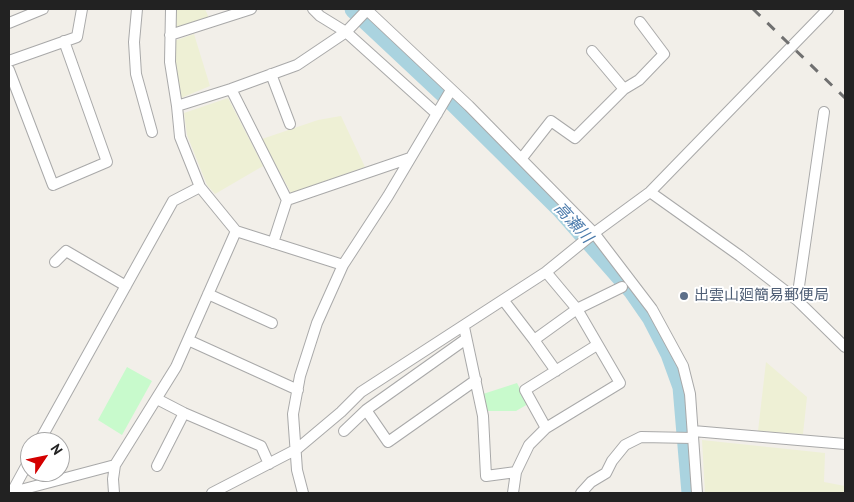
<!DOCTYPE html>
<html>
<head>
<meta charset="utf-8">
<style>
  body { margin:0 }
  #map { position:relative; width:854px; height:502px; overflow:hidden; background:#f2efe9; font-family:"PT Sans",sans-serif }
  canvas { display:block }
  .frame { position:absolute; inset:0; border:10px solid #222; pointer-events:none }
  .north { position:absolute; left:20px; top:432px; width:50px; height:50px; box-sizing:border-box; background:#fff; border:1px solid #a7a7a7; border-radius:50%; rotate:56deg; font-size:14px; font-weight:700; line-height:20px; text-align:center; color:#222 }
  .north::after { content:''; display:block; margin:auto; width:18px; height:22px; background:#d40000; clip-path:polygon(50% 0,100% 100%,50% 72%,0 100%) }
</style>
</head>
<body>
<div id="map">
<canvas width="854" height="502"></canvas>
<div class="frame"></div>
<div class="north">N</div>
</div>
<script>
const context = document.querySelector('canvas').getContext('2d');
context.lineJoin = 'round';
function paint(path, color) { context.fillStyle = color; context.fill(path, 'evenodd'); }
const shape = rows => new Path2D(rows.map(r => 'M' + r).join(''));
function strokePath(path, color, width, dash) { context.strokeStyle = color; context.lineWidth = width; context.lineCap = dash ? 'butt' : 'round'; context.setLineDash(dash || []); context.stroke(path); }
function label(font, color, halo, rows, align = 'center') {
  context.font = font + ' "PT Sans","Noto Sans JP",sans-serif'; context.lineWidth = 4; context.setLineDash([]); context.textBaseline = 'middle'; context.strokeStyle = halo; context.fillStyle = color; for (const [text, x, y, turn = 0] of rows) {
    context.save(); context.translate(x, y); context.rotate((+turn || 0) * Math.PI / 180); context.textAlign = isNaN(turn) ? turn : align; if (halo) context.strokeText(text, 0, 0); context.fillText(text, 0, 0); context.restore();
  }
}
paint(shape([
  [176,9,205,9,209,18,175,29],
  [194,34,210,86,181,98,174,63,174,41],
  [228,98,263,166,215,194,207,185,187,135,184,113],
  [341,116,365,167,291,193,262,139,318,120],
  [766,362,807,397,803,434,758,431],
  [702,440,825,453,824,482,845,486,845,493,705,493]
]), '#eef0d5');
paint(shape([
  [127,367,152,381,122,435,98,420],
  [517,383,528,404,516,411,487,411,483,394]
]), '#c8facc');
strokePath(shape([
  [354,9,450,99,561,209,633,291,651,317,670,354,682,387,691,493]
]), '#aad3df', 19);
const minor = shape([
  [137,9,134,42,136,74,152,132],
  [171,9,170,62,177,106,180,137,200,187,236,231,343,265],
  [313,9,320,16,346,32,437,114],
  [366,9,469,106,594,233,652,309,683,366,690,394,697,493],
  [9,23,43,9],
  [170,35,251,9],
  [9,61,77,37,82,9],
  [9,70,53,185,107,162,64,41],
  [271,74,290,124],
  [231,89,287,200,273,243],
  [624,89,639,80,664,54,640,22],
  [177,106,231,89,297,65,346,32,367,10],
  [522,158,551,121,575,138,624,89,592,51],
  [650,192,740,256,797,300,845,347],
  [287,200,410,158],
  [55,262,66,251,126,286],
  [546,272,577,309,622,287],
  [208,294,272,323],
  [797,300,824,112],
  [504,301,534,340,577,309,620,383,546,428,529,445,516,472],
  [464,327,483,416,486,476,516,472,513,493],
  [188,340,298,390],
  [534,340,556,371],
  [157,399,184,413,261,446,269,464],
  [366,410,388,442,476,380],
  [546,428,525,390,597,345],
  [344,431,366,410,466,339],
  [693,431,845,444],
  [39,442,173,201,200,187],
  [157,466,184,413],
  [12,492,30,459],
  [9,493,115,465],
  [114,493,113,479,115,465,176,367,236,231],
  [212,493,297,449,341,412,361,392,546,272,594,233,650,192,828,9],
  [303,493,297,470,293,414,300,376,317,323,343,265,388,196,451,90],
  [581,493,591,482,606,473,612,461,625,445,641,437,693,438]
]);
strokePath(minor, '#a9a9a9', 12);
strokePath(minor, '#fff', 10);
strokePath(shape([
  [753,9,845,98]
]), '#707070', 3, [10, 10]);
for (const [x, y, r, color] of [
  [684,296,5,"#5c6f8a"]
]) { const dot = new Path2D(); dot.arc(x, y, r, 0, 2 * Math.PI); context.fillStyle = color; context.fill(dot); strokePath(dot, '#fff', 2); }
label('15px', '#4e5e75', '#fff', [
  ["出雲山廻簡易郵便局",694,296]
], 'left');
label('italic 16px', '#4a7aab', '#fff', [
  ["高瀬川",573,223,48]
]);
</script>
</body>
</html>
